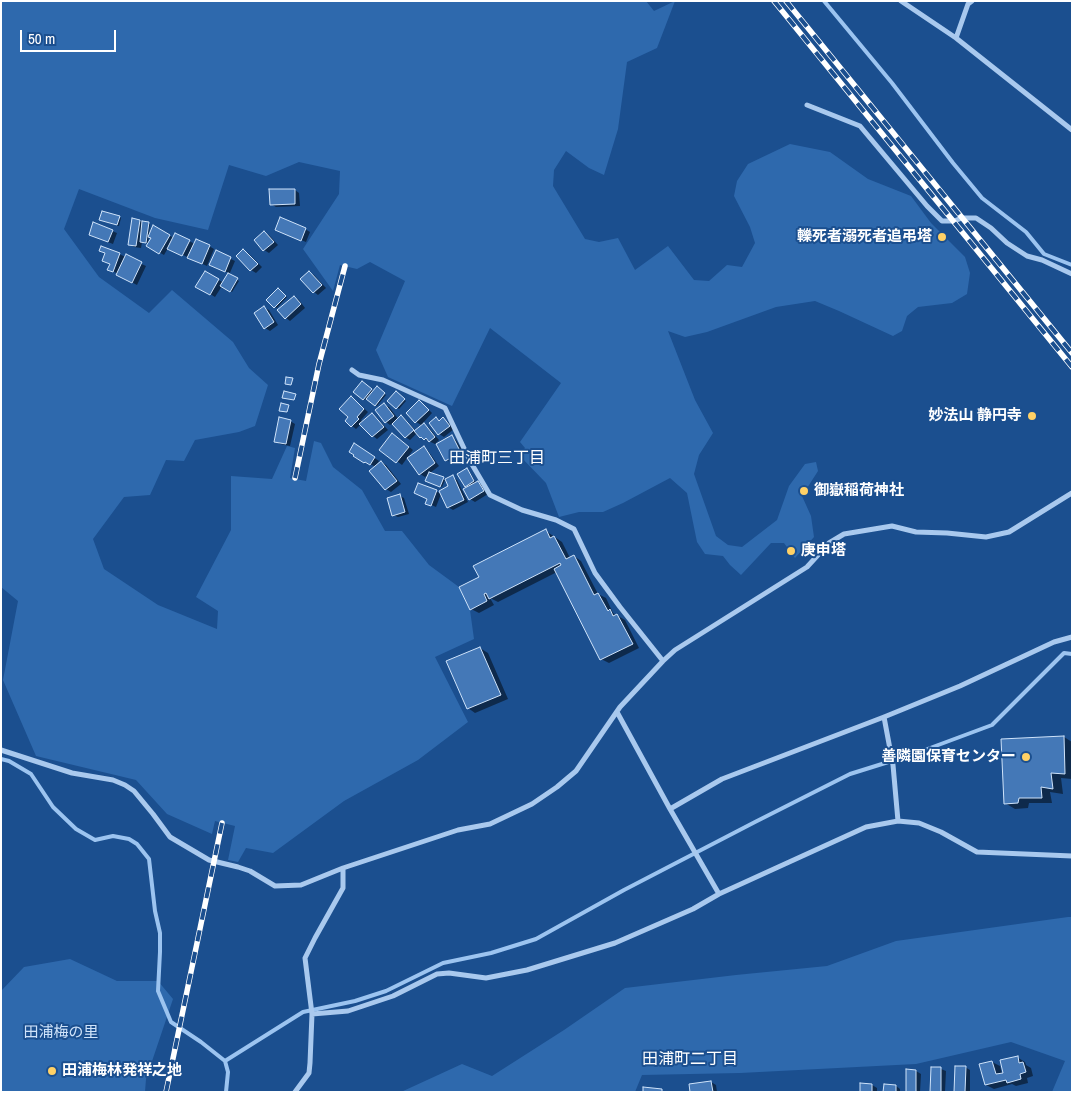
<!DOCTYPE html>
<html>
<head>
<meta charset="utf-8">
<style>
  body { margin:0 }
  #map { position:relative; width:1073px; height:1093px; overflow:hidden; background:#1b4f8f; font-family:"Archivo Narrow",sans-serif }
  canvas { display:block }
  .frame { position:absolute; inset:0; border:2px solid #fff; pointer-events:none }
  .scale { position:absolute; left:20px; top:30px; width:96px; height:22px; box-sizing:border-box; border:2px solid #fff; border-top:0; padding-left:6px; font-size:15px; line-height:18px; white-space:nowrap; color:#fff; -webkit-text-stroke:4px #1b4f8f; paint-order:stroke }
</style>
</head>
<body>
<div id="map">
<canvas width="1073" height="1093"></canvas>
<div class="frame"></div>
<div class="scale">50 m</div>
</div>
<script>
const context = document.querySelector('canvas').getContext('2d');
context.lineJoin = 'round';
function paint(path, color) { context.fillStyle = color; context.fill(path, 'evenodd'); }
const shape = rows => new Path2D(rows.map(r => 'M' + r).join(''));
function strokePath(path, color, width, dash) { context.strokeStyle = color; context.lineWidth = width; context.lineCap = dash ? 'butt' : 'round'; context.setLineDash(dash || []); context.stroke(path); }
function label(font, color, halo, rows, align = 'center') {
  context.font = font + ' "Archivo Narrow","Noto Sans JP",sans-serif'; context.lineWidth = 4; context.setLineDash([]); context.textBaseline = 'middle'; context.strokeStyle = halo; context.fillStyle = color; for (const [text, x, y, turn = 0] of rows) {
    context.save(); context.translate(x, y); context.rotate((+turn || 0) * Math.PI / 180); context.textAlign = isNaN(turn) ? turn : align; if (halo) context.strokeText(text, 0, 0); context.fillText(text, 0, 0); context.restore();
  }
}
paint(shape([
  [1,1,646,1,654,11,675,1,657,48,627,62,618,129,604,175,589,168,566,151,554,170,553,186,585,239,599,242,618,238,635,270,668,246,694,280,709,281,727,265,742,267,755,243,750,227,734,196,737,181,748,164,790,144,830,152,868,179,911,196,931,223,965,257,970,273,967,294,952,303,918,307,907,316,902,331,893,336,839,311,815,301,776,307,707,332,685,337,668,331,695,400,713,433,699,455,694,474,716,536,728,545,742,547,777,520,789,486,805,464,816,462,818,471,802,496,811,516,814,537,795,558,784,543,771,543,741,575,730,565,723,556,705,554,697,542,687,493,670,478,623,503,603,512,579,512,559,517,546,483,519,455,525,448,520,442,561,383,490,328,452,406,388,377,376,350,405,281,370,262,357,269,340,265,333,291,303,249,339,194,340,171,299,162,266,176,229,165,208,230,155,218,79,189,64,229,99,277,149,313,172,290,233,342,249,368,268,385,255,426,239,432,195,440,184,461,166,460,150,495,124,497,93,539,104,569,158,605,217,629,218,611,196,597,231,530,231,476,272,479,287,446,295,448,290,478,306,481,314,441,321,443,333,467,362,490,385,531,402,531,429,565,459,587,470,610,474,639,435,657,468,722,418,760,344,801,273,853,246,848,238,862,228,860,235,826,215,821,212,834,167,814,136,780,36,756,3,680,18,601,1,587],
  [1068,917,1072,917,1072,1092,1052,1092,1065,1061,1011,1042,916,1064,740,1073,642,1075,635,1092,401,1092,462,1064,492,1076,564,1030,625,988,736,975,827,966,896,941],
  [70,959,117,981,158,981,173,999,146,1079,145,1092,1,1092,1,991,24,967]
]), '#2e69ad');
paint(shape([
  [295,190,299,193,300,206,276,207,271,204],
  [119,217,121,218,119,226,103,221],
  [140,221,150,224,148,243,142,242,141,248,134,247,129,244],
  [154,227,174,238,189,241,195,244,209,246,214,249,207,266,168,248,164,255,148,246,153,238],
  [305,229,310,232,306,242,281,232],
  [112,231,117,233,113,244,90,235],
  [265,233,269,235,278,245,269,253,264,250],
  [243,250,248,253,262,267,256,273,251,270],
  [217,252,235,261,229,275,239,281,232,292,222,286,215,297,197,286,205,272,224,283,229,273,216,268],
  [119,254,146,266,137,285,122,277,118,274,109,269,111,264,104,261],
  [309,272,314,275,326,288,318,295,314,292,301,279],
  [280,290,287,297,277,308,275,307],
  [294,297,299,300,305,308,290,321,286,318],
  [264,308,269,310,278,325,270,331,265,328],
  [364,384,374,392,379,389,386,395,377,406,367,398,365,400,363,399],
  [398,394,406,401,399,409,389,401],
  [351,398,356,401,368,412,361,420,363,422,372,414,376,417,388,430,377,439,373,436,361,424,356,429,352,426],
  [420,402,424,405,432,413,422,424,429,428,439,440,435,444,420,437,417,433,410,440,405,437,393,423,390,425,386,422,384,405,389,407,399,420,402,417,406,420,416,431,423,426,416,422],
  [436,419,440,421,443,419,448,422,454,429,444,437,439,434],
  [290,421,295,424,290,446,280,444,276,441],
  [397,437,413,450,402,465,381,449],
  [452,437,456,440,465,455,450,462,446,460],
  [355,445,379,461,376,466,381,462,386,465,401,484,391,492,386,489,371,471,376,467,370,464,370,465,355,456],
  [424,448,428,451,439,466,425,477,420,474],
  [467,470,469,471,476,483,478,482,482,485,488,494,475,502,470,499,469,488,466,486],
  [453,477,457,480,468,502,453,510,448,507],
  [443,479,445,480,442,487,429,481],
  [436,491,441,494,436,507,427,503,428,499],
  [400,496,404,498,409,514,398,517,393,515],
  [546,531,562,542,570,558,574,556,581,561,598,594,606,598,613,613,625,620,639,648,609,663,601,659,557,572,498,602,490,598,494,605,479,613,471,609,480,578],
  [480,648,488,653,508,699,475,713,468,708],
  [1064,737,1072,742,1072,779,1061,778,1063,794,1050,792,1052,803,1029,803,1028,808,1015,809,1005,803,1002,740],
  [1017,1057,1025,1062,1026,1065,1031,1068,1033,1076,1027,1078,1028,1083,1016,1086,1012,1084,994,1089,986,1085,992,1062,1000,1066,1002,1074],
  [965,1067,970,1070,970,1092,955,1092],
  [932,1068,941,1069,946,1071,945,1092,932,1092],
  [916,1071,921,1074,920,1092,907,1092],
  [711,1082,716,1085,717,1092,692,1092],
  [872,1085,877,1088,877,1092,861,1092],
  [896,1086,900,1089,900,1092,885,1092]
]), '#0007');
strokePath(shape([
  [824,1,892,83,953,163,982,198,1026,232,1044,254,1072,265],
  [1,759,9,761,31,774,53,807,76,829,95,840,113,836,129,839,137,844,149,859,155,911,160,933,160,952,158,991,171,1022,201,1042,225,1061,303,1012,355,1001,386,991,443,963,491,953,536,939,624,890,755,822,850,774,914,754,992,725,1064,653,1072,654],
  [225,1061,228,1072,226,1092]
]), '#9cc4f0', 4);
const building = shape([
  [269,189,295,189,295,204,270,205,269,189],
  [102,211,120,216,117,225,99,220,102,211],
  [280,217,306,228,301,241,275,230,280,217],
  [132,218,140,220,136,246,128,245,132,218],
  [142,221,149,222,146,243,140,242,142,221],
  [93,222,113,230,108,242,89,235,93,222],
  [153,225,170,235,159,254,146,246,151,238,148,237,153,225],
  [264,231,274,242,263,251,254,240,264,231],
  [175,233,190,240,182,256,167,249,175,233],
  [196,239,210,245,202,264,187,258,196,239],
  [101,246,120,253,113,272,107,270,110,264,102,261,105,253,99,251,101,246],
  [243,249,258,264,250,271,236,256,243,249],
  [216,250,231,257,225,272,209,265,216,250],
  [126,254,142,262,132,283,116,275,126,254],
  [205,271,219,279,210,295,195,287,205,271],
  [309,271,322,285,313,293,300,279,309,271],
  [228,273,238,278,230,292,220,286,228,273],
  [278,288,286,296,274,308,266,300,278,288],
  [294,296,301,304,285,319,277,310,294,296],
  [264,306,274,322,264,329,254,313,264,306],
  [286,377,293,378,291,385,285,384,286,377],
  [362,381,372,389,363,400,353,392,362,381],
  [377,386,385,393,375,406,366,399,377,386],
  [284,391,296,394,294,400,282,398,284,391],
  [396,391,405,399,396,409,387,401,396,391],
  [351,396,364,409,357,417,359,419,351,427,345,421,348,417,339,409,351,396],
  [419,400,429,410,415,423,406,413,419,400],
  [281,403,289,405,287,412,279,411,281,403],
  [384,403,394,416,385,423,375,410,384,403],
  [372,413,384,427,372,437,359,424,372,413],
  [401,415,414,430,405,438,392,424,401,415],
  [279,417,291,420,286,444,274,442,279,417],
  [436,417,439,421,443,417,450,426,438,435,429,423,436,417],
  [424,423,435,437,429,442,426,438,424,440,421,437,420,438,414,431,424,423],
  [392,433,409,447,396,463,379,450,392,433],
  [452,435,461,453,445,461,436,444,452,435],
  [354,443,375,457,370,465,365,462,364,463,353,456,354,455,349,452,354,443],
  [424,446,435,463,419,475,407,458,424,446],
  [381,461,397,481,385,490,369,471,381,461],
  [467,468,474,481,465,487,457,474,467,468],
  [429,472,444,477,440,487,425,481,429,472],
  [453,475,464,500,447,508,439,491,448,486,445,479,453,475],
  [478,481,484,491,469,500,463,489,478,481],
  [418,483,437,490,431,506,425,504,427,499,414,493,418,483],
  [400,494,405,512,392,516,387,498,400,494],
  [546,529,550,538,554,536,566,559,574,555,594,595,598,593,608,611,610,609,613,616,617,614,633,644,600,660,554,569,561,565,560,563,489,599,486,593,484,594,487,601,470,610,459,587,479,577,473,566,546,529],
  [480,647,501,695,467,709,446,661,480,647],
  [1064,736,1065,774,1051,773,1053,789,1041,787,1042,798,1019,798,1018,803,1004,804,1001,739,1064,736],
  [1018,1056,1019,1063,1023,1062,1026,1072,1020,1074,1021,1079,1007,1083,1006,1080,985,1085,979,1064,992,1061,996,1074,1003,1073,1000,1060,1018,1056],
  [955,1066,966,1066,965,1092,954,1092,955,1066],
  [931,1067,941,1067,941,1092,930,1092,931,1067],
  [906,1069,916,1070,916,1092,906,1092,906,1069],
  [711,1081,713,1092,690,1092,689,1084,711,1081],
  [860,1083,872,1084,872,1092,860,1092,860,1083],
  [884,1084,896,1085,896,1092,883,1092,884,1084],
  [643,1087,662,1089,662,1092,643,1092,643,1087]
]);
paint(building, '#4478b7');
strokePath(building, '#cfe3fa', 1);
strokePath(shape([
  [901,1,956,38,1072,130],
  [956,38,968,4,972,1],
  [807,105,860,126,927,206,942,221,954,221,962,218,976,218,991,228,1007,243,1027,256,1042,260,1072,274],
  [352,370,359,375,383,380,445,408,470,461,490,495,522,510,556,520,574,529,595,573,620,607,663,661],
  [617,712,670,809,719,894],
  [884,717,893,765,898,821],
  [1,750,72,773,113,780,125,785,134,791,153,814,170,837,209,860,238,867,250,871,275,886,301,885,343,868,458,830,490,824,532,804,557,787,576,771,620,707,663,661,675,650,807,567,829,543,844,534,892,526,916,532,947,533,986,537,1009,532,1072,493],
  [670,809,722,779,884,717,960,686,1054,642,1072,637],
  [312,1014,348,1011,393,996,437,974,449,973,486,978,527,970,615,943,693,909,719,894,866,827,898,821,919,823,941,832,977,852,1072,856],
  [295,1092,309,1073,310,1063,312,1014,305,958,315,938,343,888,343,868]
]), '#a9c9ee', 5);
const rail = shape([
  [774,1,1072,367],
  [786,1,1072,353],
  [295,478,319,364,345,266],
  [166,1092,222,823]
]);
strokePath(rail, '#fff', 5.5);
strokePath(rail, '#1b4f8f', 4, [11]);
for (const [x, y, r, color] of [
  [942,237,5,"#ffd166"],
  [1032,416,5,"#ffd166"],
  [804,491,5,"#ffd166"],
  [791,551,5,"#ffd166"],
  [1026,757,5,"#ffd166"],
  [52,1071,5,"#ffd166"]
]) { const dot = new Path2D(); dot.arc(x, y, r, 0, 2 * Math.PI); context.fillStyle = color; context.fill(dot); strokePath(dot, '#1b4f8f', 2); }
label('bold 15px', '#fff', '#1b4f8f', [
  ["轢死者溺死者追弔塔",932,237],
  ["妙法山 静円寺",1022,416],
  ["御嶽稲荷神社",814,491,"left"],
  ["庚申塔",801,551,"left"],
  ["善隣園保育センター",1016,757],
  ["田浦梅林発祥之地",62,1071,"left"]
], 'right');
label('15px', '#cfe3fa', '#1b4f8f', [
  ["田浦梅の里",61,1033]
]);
label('16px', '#fff', '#1b4f8f', [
  ["田浦町三丁目",497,459],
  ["田浦町二丁目",690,1060]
]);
</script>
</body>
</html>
